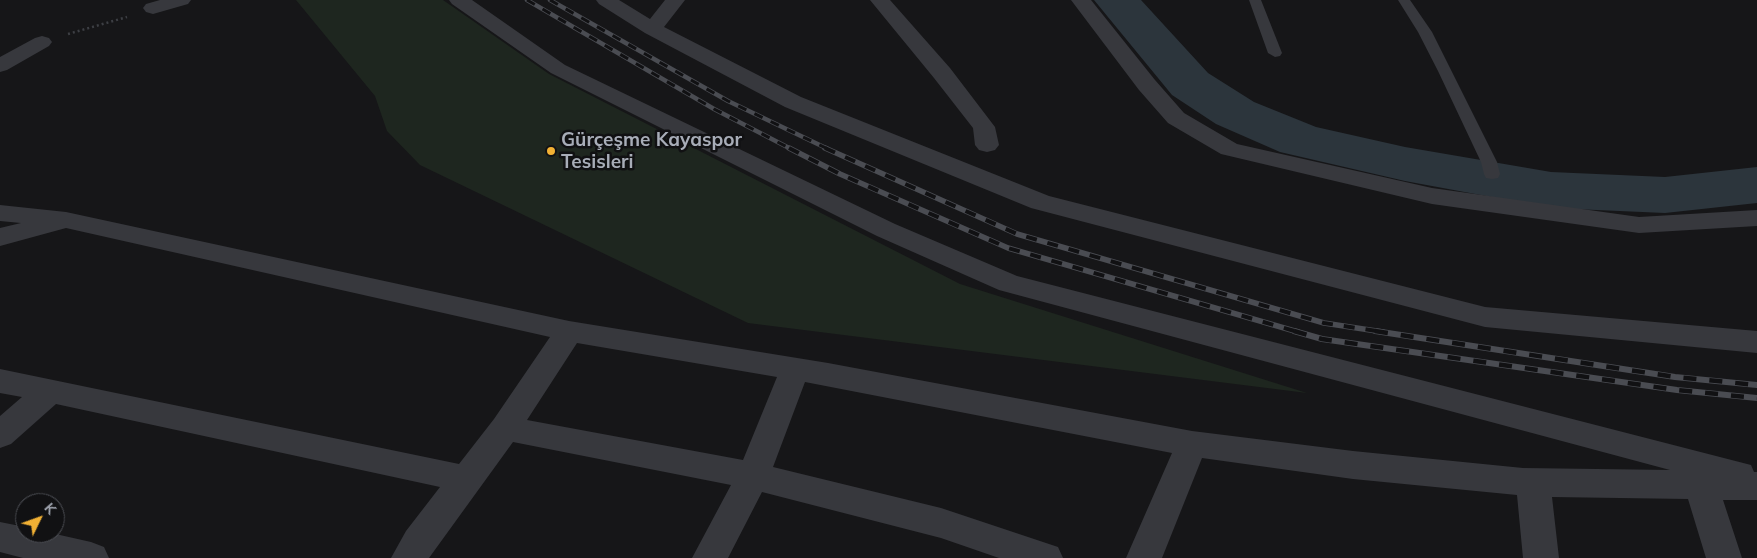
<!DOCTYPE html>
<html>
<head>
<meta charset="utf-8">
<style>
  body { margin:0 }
  #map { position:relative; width:1757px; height:558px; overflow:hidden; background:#161618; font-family:Mulish,sans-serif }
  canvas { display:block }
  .north { position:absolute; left:15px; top:493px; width:50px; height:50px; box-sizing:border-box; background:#111113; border:1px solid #4d4f55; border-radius:50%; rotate:48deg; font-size:14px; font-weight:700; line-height:20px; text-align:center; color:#a8adb8 }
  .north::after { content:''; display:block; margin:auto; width:18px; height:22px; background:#f2b134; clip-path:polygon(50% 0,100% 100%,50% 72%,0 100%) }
</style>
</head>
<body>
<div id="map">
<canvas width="1757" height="558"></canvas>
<div class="north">K</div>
</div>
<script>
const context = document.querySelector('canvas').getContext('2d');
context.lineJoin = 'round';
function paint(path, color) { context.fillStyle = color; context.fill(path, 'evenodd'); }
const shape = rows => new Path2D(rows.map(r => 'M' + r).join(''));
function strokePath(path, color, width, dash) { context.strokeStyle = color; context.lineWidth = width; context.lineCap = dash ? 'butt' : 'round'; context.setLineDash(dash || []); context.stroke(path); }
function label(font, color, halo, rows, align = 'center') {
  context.font = font + ' Mulish,sans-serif'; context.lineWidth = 5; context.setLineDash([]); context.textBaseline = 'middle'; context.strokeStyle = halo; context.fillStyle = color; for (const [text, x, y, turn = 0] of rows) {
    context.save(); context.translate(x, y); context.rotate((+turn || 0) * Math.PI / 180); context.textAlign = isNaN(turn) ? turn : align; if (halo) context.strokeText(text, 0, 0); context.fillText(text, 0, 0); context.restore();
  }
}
paint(shape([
  [296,0,443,0,549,74,960,284,1307,393,748,323,420,165,387,131,375,96]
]), '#1e261f');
paint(shape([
  [1094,0,1141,0,1208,73,1254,102,1316,127,1405,147,1551,172,1665,177,1757,167,1757,203,1665,213,1551,208,1405,181,1280,152,1216,124,1172,95,1094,0]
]), '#2c353c');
strokePath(shape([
  [68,34,127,17]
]), '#3d3f44', 2.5, [2, 3]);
paint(shape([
  [1249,0,1261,0,1282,53,1280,56,1275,57,1268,53,1249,0],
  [1398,0,1410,0,1432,32,1497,162,1500,174,1498,178,1492,179,1486,178,1484,174,1481,162,1438,71,1418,32,1398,0]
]), '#37383d');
paint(shape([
  [160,0,191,0,188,4,153,14,146,12,143,8,146,4,160,0],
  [449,0,472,0,565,65,895,224,1017,276,1751,465,1754,472,1757,472,1757,500,1723,500,1742,558,1706,558,1688,499,1552,497,1559,558,1523,558,1517,495,1353,479,1202,458,1162,558,1126,558,1172,453,805,382,773,467,941,508,1058,547,1063,558,999,558,941,538,762,492,728,558,692,558,731,485,513,442,429,558,391,558,406,531,440,487,56,404,11,444,0,448,0,416,22,397,0,393,0,369,459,464,494,419,550,337,66,228,0,246,0,228,21,223,0,221,0,205,66,212,569,321,828,363,1192,431,1353,451,1523,468,1670,470,999,290,877,236,551,73,452,4,449,0],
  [577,343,777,377,743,460,527,420,577,343],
  [596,0,619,0,650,19,665,0,685,0,664,27,801,97,1049,196,1485,307,1757,331,1757,353,1485,327,1031,208,785,107,645,33,599,4,596,0],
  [870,0,890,0,950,68,995,127,999,145,995,150,987,152,979,150,975,145,973,128,934,78,870,0],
  [1071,0,1091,0,1155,80,1184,113,1237,144,1432,188,1639,217,1757,210,1757,226,1639,233,1432,204,1221,154,1168,123,1139,90,1071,0],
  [42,36,49,38,52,42,49,46,7,70,0,72,0,57,35,38,42,36],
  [0,522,25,527,25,533,51,533,91,542,104,547,109,558,23,558,0,552,0,522]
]), '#37383d');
const railFar2 = shape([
  [527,0,714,109,791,149],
  [550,0,728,101,828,149]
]);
const railFar1 = shape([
  [789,148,840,174,1008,248,1298,332],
  [825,148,1017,234,1324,323,1383,332]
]);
const rail = shape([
  [1294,331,1322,339,1677,390,1757,398],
  [1375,331,1675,377,1757,385]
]);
strokePath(railFar2, '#4a4c52', 4.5);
strokePath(railFar1, '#4a4c52', 5.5);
strokePath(rail, '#4a4c52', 6);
strokePath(railFar2, '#111113', 3, [9]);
strokePath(railFar1, '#111113', 4, [11]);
strokePath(rail, '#111113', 4.5, [13]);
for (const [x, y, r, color] of [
  [551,151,5,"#f2b134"]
]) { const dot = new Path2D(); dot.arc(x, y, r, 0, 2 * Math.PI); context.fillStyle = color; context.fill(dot); strokePath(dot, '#111113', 2); }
label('bold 19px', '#a8adb8', '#111113', [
  ["Gürçeşme Kayaspor",561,140],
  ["Tesisleri",561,162]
], 'left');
</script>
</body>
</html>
